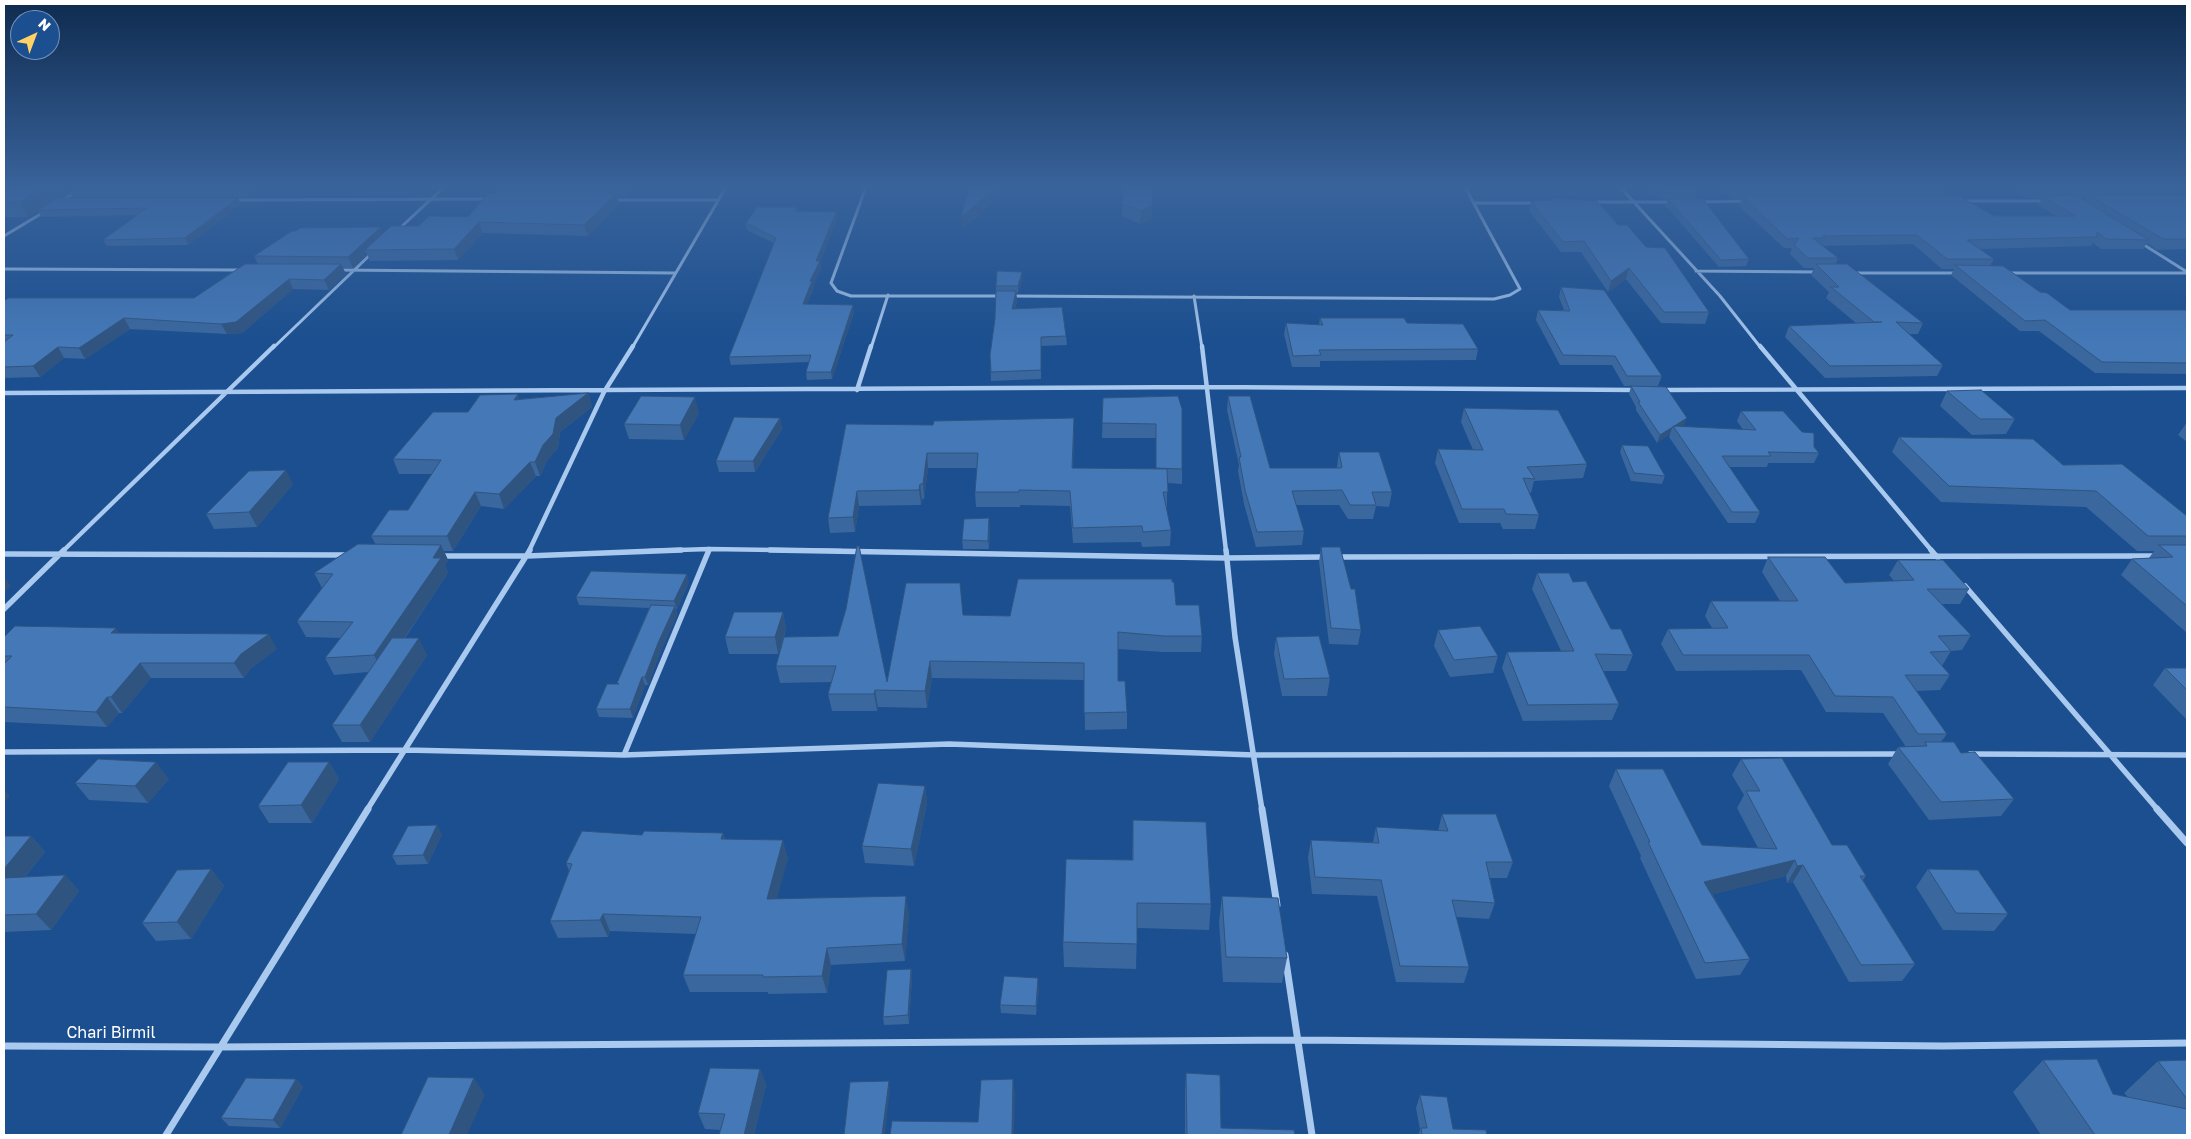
<!DOCTYPE html>
<html>
<head>
<meta charset="utf-8">
<style>
  body { margin:0 }
  #map { position:relative; width:2191px; height:1139px; overflow:hidden; background:#1b4f8f; font-family:"Golos Text",sans-serif }
  canvas { display:block }
  .frame { position:absolute; inset:0; border:5px solid #fff; pointer-events:none }
  .north { position:absolute; left:10px; top:10px; width:50px; height:50px; box-sizing:border-box; background:#1b4f8f; border:1px solid #7695bc; border-radius:50%; rotate:43deg; font-size:14px; font-weight:700; line-height:20px; text-align:center; color:#fff }
  .north::after { content:''; display:block; margin:auto; width:18px; height:22px; background:#ffd166; clip-path:polygon(50% 0,100% 100%,50% 72%,0 100%) }
</style>
</head>
<body>
<div id="map">
<canvas width="2191" height="1139"></canvas>
<div class="frame"></div>
<div class="north">N</div>
</div>
<script>
const context = document.querySelector('canvas').getContext('2d');
context.lineJoin = 'round';
const shape = rows => new Path2D(rows.map(r => 'M' + r).join(''));
function strokePath(path, color, width, dash) { context.strokeStyle = color; context.lineWidth = width; context.lineCap = dash ? 'butt' : 'round'; context.setLineDash(dash || []); context.stroke(path); }
function paint(path, color) { context.fillStyle = color; context.fill(path, 'evenodd'); }
function label(font, color, halo, rows, align = 'center') {
  context.font = font + ' "Golos Text",sans-serif'; context.lineWidth = 4.5; context.setLineDash([]); context.textBaseline = 'middle'; context.strokeStyle = halo; context.fillStyle = color; for (const [text, x, y, turn = 0] of rows) {
    context.save(); context.translate(x, y); context.rotate((+turn || 0) * Math.PI / 180); context.textAlign = isNaN(turn) ? turn : align; if (halo) context.strokeText(text, 0, 0); context.fillText(text, 0, 0); context.restore();
  }
}
strokePath(shape([
  [866,187,831,283,837,291,851,296,1000,296],
  [1620,187,1720,296,1761,348],
  [234,200,488,199],
  [614,200,717,200],
  [62,201,83,187],
  [1963,201,2047,201],
  [1593,202,1672,202],
  [1698,202,1747,201],
  [1475,203,1537,203],
  [399,229,444,187],
  [4,236,44,212],
  [2141,243,2187,272],
  [4,269,241,270],
  [337,270,675,273],
  [1696,271,1818,272],
  [1854,273,1958,273],
  [2009,273,2187,273],
  [1011,296,1494,299,1510,295,1520,289,1465,187],
  [1194,296,1202,348],
  [273,348,372,253],
  [632,348,726,187],
  [871,348,888,295]
]), '#a9c9ee', 3);
strokePath(shape([
  [1202,346,1226,551],
  [1760,346,1932,551],
  [857,390,871,346],
  [1662,390,2187,388],
  [4,393,1208,387,1636,390],
  [63,551,274,346],
  [529,551,604,392,633,346],
  [649,551,709,549,841,551],
  [708,551,709,549]
]), '#a9c9ee', 4.5);
strokePath(shape([
  [770,550,1225,558,1324,557],
  [1226,550,1235,637,1262,810],
  [1931,550,1938,558],
  [4,554,347,555],
  [440,556,527,556,681,550],
  [1338,557,2157,556],
  [1965,586,2158,810],
  [4,609,64,550],
  [4,752,406,750,624,755,949,744,1254,755,1899,754],
  [1970,754,2187,755],
  [624,755,709,550],
  [367,810,530,550]
]), '#a9c9ee', 5.5);
strokePath(shape([
  [1262,809,1277,905],
  [2157,809,2187,843],
  [1285,955,1312,1135],
  [4,1046,219,1047,1298,1040,1943,1046,2187,1043],
  [166,1135,368,809]
]), '#a9c9ee', 7);
paint(shape([
  [4,187,64,187,67,193,59,198,241,204,188,245,107,246,103,240,138,215,41,217,38,211,28,217,4,217],
  [76,187,262,187,262,188,250,197,73,198,69,191],
  [499,187,636,187,626,197,617,197,619,204,588,236,483,233,458,260,370,261,367,254,353,268,343,268,346,274,329,290,293,289,242,333,227,334,130,329,85,359,64,358,40,377,4,378,4,301,194,298,258,264,254,256,383,233,468,217,496,193,496,190],
  [1124,187,1152,219,1140,224,1122,216],
  [1643,187,1693,187,1698,192,1696,199,1660,199,1657,196,1650,196],
  [1720,187,1941,187,1947,190,1944,196,1994,216,2056,216,2038,205,2042,198,2027,198,2010,187,2187,187,2187,249,2157,250,2147,243,2143,249,2101,249,2093,243,2091,246,1980,249,1994,259,1990,266,2040,292,2070,310,2187,310,2187,374,2095,373,2039,331,2020,331,1951,275,1954,269,1942,269,1913,244,1822,246,1838,258,1836,264,1923,323,1918,334,1909,334,1943,365,1937,376,1825,378,1785,337,1789,326,1856,323,1826,298,1829,292,1811,275,1814,268,1804,268,1790,254,1792,248,1784,248,1739,206,1742,199,1732,199],
  [2062,192,2068,195,2061,195],
  [2079,198,2087,198,2085,201],
  [1552,198,1618,225,1646,247,1709,312,1705,324,1661,323,1626,279,1608,292,1581,252,1561,252,1529,211,1531,201,1552,200],
  [1668,199,1749,259,1746,266,1719,267,1666,206],
  [797,207,798,211,836,212,837,218,820,262,821,268,813,285,814,288,807,304,854,312,832,379,807,380,806,372,809,362,731,365,729,357,774,243,747,230,746,223],
  [1022,272,1022,279,1018,293,1016,293,1017,300,1015,309,1066,336,1067,345,1041,346,1041,379,991,381,990,355,995,319,996,286],
  [1561,287,1662,376,1658,386,1624,386,1612,365,1560,365,1536,320,1538,310,1564,310,1559,297],
  [1320,318,1407,323,1478,349,1476,360,1320,361,1320,367,1292,367,1284,334,1286,323,1319,325],
  [1631,386,1684,426,1683,427,1743,430,1737,421,1741,411,1814,447,1819,453,1814,463,1768,463,1767,467,1729,467,1760,512,1755,523,1728,523,1669,437,1670,434,1657,443,1636,410,1636,407,1629,394],
  [1947,391,2015,419,2006,434,1972,435,1940,406],
  [588,393,592,407,560,432,558,448,548,459,540,476,536,476,504,509,481,506,453,551,444,551,448,560,445,565,448,573,405,638,427,655,370,742,342,742,332,725,368,672,334,675,325,658,341,638,306,637,297,621,322,588,314,573,376,545,371,536,408,510,432,474,399,474,393,459,468,412,520,399],
  [1178,396,1182,469,1182,484,1167,483,1167,507,1166,507,1171,530,1170,546,1142,547,1141,542,1073,543,1070,506,1020,505,1020,507,976,507,975,492,977,468,928,468,924,499,922,499,921,505,859,506,855,532,830,533,828,518,846,424,1074,433,1073,468,1156,469,1156,438,1102,438,1103,398],
  [1228,396,1270,468,1337,468,1337,466,1339,452,1392,492,1389,507,1376,506,1373,519,1348,519,1339,505,1296,505,1304,531,1302,545,1256,547,1244,504,1238,471,1239,465,1227,410],
  [1464,408,1587,464,1583,478,1534,481,1531,493,1529,493,1539,515,1535,529,1503,529,1500,523,1459,523,1435,463,1438,449,1473,450,1461,422],
  [699,413,684,440,629,439,624,424],
  [780,418,782,429,755,472,719,472,716,461],
  [2187,422,2187,442,2178,435],
  [1899,437,2063,465,2187,516,2187,633,2121,575,2132,559,2149,558,2154,551,2137,551,2086,507,1941,502,1892,452],
  [1622,445,1665,476,1662,484,1631,481,1620,452],
  [293,484,257,527,214,529,206,514],
  [990,526,989,549,963,549,962,540],
  [1321,547,1351,589,1361,630,1358,645,1329,644,1319,562],
  [1768,557,1845,583,1894,581,1889,575,1898,560,1969,589,1960,604,1942,604,1971,635,1962,650,1951,651,1942,666,1950,675,1940,690,1916,691,1947,734,1941,742,1961,753,2014,799,2001,816,1929,820,1888,764,1898,747,1906,747,1883,713,1826,712,1801,670,1676,671,1661,644,1668,629,1712,628,1705,616,1711,601,1780,601,1762,572],
  [1537,573,1573,582,1611,629,1633,655,1626,671,1602,671,1619,704,1612,720,1523,721,1502,668,1507,652,1561,651,1532,589],
  [689,582,677,609,676,609,677,615,661,651,648,685,645,685,633,718,599,717,596,709,617,684,617,683,649,608,579,605,576,597],
  [1176,605,1202,636,1201,652,1163,652,1118,649,1118,681,1127,712,1127,729,1085,730,1084,680,932,678,927,708,878,707,877,711,832,711,828,694,831,682,780,683,776,666,783,640,778,654,729,654,725,637,783,612,786,629,784,637,887,682,963,615,1010,616],
  [1438,630,1498,656,1493,673,1450,677,1434,646],
  [119,633,277,649,250,669,244,678,151,678,122,713,119,713,107,727,4,722,4,637],
  [1276,637,1330,678,1327,696,1282,696,1274,654],
  [2165,668,2187,668,2187,720,2153,685],
  [1741,759,1832,845,1866,876,1863,880,1915,964,1902,981,1849,982,1793,882,1787,883,1786,876,1712,894,1750,959,1740,975,1696,979,1640,858,1641,856,1609,786,1616,769,1702,845,1758,848,1737,808,1744,795,1732,775],
  [329,762,339,779,312,823,269,823,258,806],
  [169,779,148,803,89,800,75,783],
  [925,786,927,803,914,866,865,863,862,846],
  [1442,814,1513,862,1507,878,1490,878,1495,903,1489,919,1456,917,1469,967,1464,983,1396,982,1377,896,1312,894,1308,857,1311,840,1373,842,1376,827,1438,831],
  [1133,820,1211,904,1209,930,1137,928,1136,969,1064,967,1063,942,1132,860],
  [723,833,725,839,788,858,776,899,909,913,905,961,831,965,827,993,768,994,768,992,690,992,683,975,696,934,610,931,608,937,558,938,550,921,569,871,566,863,642,835],
  [442,834,428,864,397,865,392,856],
  [4,836,31,836,45,852,25,877,65,875,79,891,51,930,4,932],
  [211,869,224,886,191,939,156,941,142,923],
  [1928,869,2008,914,1994,931,1943,930,1916,887],
  [1222,896,1287,958,1282,983,1223,982,1219,922],
  [911,969,912,978,909,1024,884,1025,883,1017],
  [1039,987,1036,1015,1001,1013,1000,1005],
  [2043,1060,2113,1094,2128,1097,2124,1093,2158,1061,2187,1060,2187,1135,2041,1135,2013,1092],
  [760,1069,766,1085,754,1135,719,1135,721,1130,705,1129,698,1113],
  [1186,1073,1221,1128,1295,1135,1185,1135,1185,1090],
  [296,1079,303,1087,280,1128,229,1126,221,1118],
  [1420,1095,1453,1129,1487,1135,1418,1135,1420,1130,1416,1108]
]), '#3a679d');
paint(shape([
  [44,187,64,187,67,193,28,217,19,202],
  [253,187,262,187,262,188,250,197,247,191],
  [475,187,482,187,476,191],
  [628,187,636,187,626,197,624,190],
  [997,187,1003,187,1004,193,962,230,961,217],
  [616,193,619,204,588,236,584,225],
  [238,198,241,204,188,245,185,238],
  [1152,206,1152,219,1140,224,1141,210],
  [836,212,837,218,820,262,821,268,813,285,814,288,804,312,803,304,816,261],
  [479,222,483,233,458,260,454,249],
  [381,227,385,237,365,250,367,254,353,268,348,257],
  [341,264,346,274,329,290,324,280],
  [1629,268,1626,279,1608,292,1611,281],
  [1022,272,1022,279,1018,293,1018,286],
  [289,279,293,289,242,333,227,334,221,324],
  [1016,291,1017,300,1013,318,1012,309],
  [853,305,854,312,832,379,831,372],
  [124,318,130,329,85,359,79,348],
  [58,347,64,358,40,377,33,366],
  [588,393,592,407,560,432,558,448,548,459,540,476,535,462,556,418],
  [518,394,523,408,514,400],
  [695,397,699,413,684,440,680,425],
  [780,418,782,429,755,472,753,461],
  [1074,418,1074,433,1072,483,1072,468],
  [1687,418,1684,426,1676,431,1673,426],
  [1673,426,1670,434,1657,443,1660,435],
  [927,453,928,468,924,499,923,484],
  [530,462,536,476,504,509,499,494],
  [286,470,293,484,257,527,249,512],
  [920,484,922,499,921,505,919,490],
  [857,491,859,506,855,532,853,517],
  [475,492,481,506,453,551,447,536],
  [989,518,990,526,989,549,988,541],
  [441,545,448,560,445,565,448,573,382,671,374,655],
  [687,574,689,582,677,609,674,601],
  [4,577,11,586,4,592],
  [675,606,677,615,661,651,648,685,645,677,658,643],
  [783,612,786,629,778,654,775,637],
  [116,628,126,643,111,633],
  [269,634,277,649,250,669,244,678,234,663,241,654],
  [419,638,427,655,370,742,360,725],
  [930,661,932,678,927,708,925,691],
  [140,663,151,678,122,713,111,697],
  [642,677,645,685,633,718,630,709],
  [875,690,878,707,877,711,874,694],
  [107,697,119,713,107,727,96,712],
  [156,762,169,779,148,803,135,786],
  [329,762,339,779,312,823,301,805],
  [925,786,927,803,914,866,911,849],
  [4,789,10,796,4,803],
  [437,825,442,834,428,864,423,855],
  [723,833,728,850,721,839],
  [31,836,45,852,11,894,4,887,4,869],
  [783,840,788,858,772,917,767,899],
  [1795,860,1786,876,1696,899,1704,882],
  [1803,865,1793,882,1787,883,1797,866],
  [211,869,224,886,191,939,177,922],
  [65,875,79,891,51,930,36,914],
  [906,896,909,913,905,961,902,944],
  [603,914,610,931,608,937,600,920],
  [827,948,831,965,827,993,822,976],
  [911,969,912,978,909,1024,908,1015],
  [1038,978,1039,987,1036,1015,1036,1006],
  [760,1069,766,1085,754,1135,744,1135],
  [474,1078,485,1095,467,1135,449,1135],
  [296,1079,303,1087,280,1128,273,1120],
  [1013,1079,1015,1094,1014,1135,1012,1135],
  [889,1081,890,1089,885,1135,882,1135]
]), '#305480');
const building = shape([
  [4,187,44,187,19,202,4,202,4,187],
  [76,187,253,187,247,191,69,191,76,187],
  [499,187,628,187,624,190,496,190,499,187],
  [969,187,997,187,961,217,969,187],
  [1124,187,1152,187,1152,206,1141,210,1122,204,1124,187],
  [1650,187,1693,187,1698,192,1662,193,1659,190,1652,189,1650,187],
  [1731,187,1941,187,1947,190,1735,191,1731,187],
  [2029,187,2062,187,2064,188,2032,188,2029,187],
  [2075,187,2187,187,2187,188,2077,188,2075,187],
  [488,193,616,193,584,225,479,222,454,249,365,250,391,226,419,226,429,216,468,217,488,193],
  [2075,195,2149,240,2106,239,2097,232,2097,237,1967,240,1994,259,1947,259,1917,235,1823,236,1825,238,1813,238,1838,258,1808,258,1794,245,1799,238,1787,239,1743,196,1959,196,1994,216,2076,216,2043,196,2075,195],
  [2089,195,2187,195,2187,239,2163,239,2089,195],
  [58,198,238,198,185,238,103,240,147,208,38,210,58,198],
  [1552,198,1597,201,1618,225,1627,225,1646,247,1665,248,1709,312,1664,312,1629,268,1611,281,1584,241,1563,242,1531,201,1553,200,1552,198],
  [1668,199,1703,199,1749,259,1721,260,1668,199],
  [757,207,797,207,795,211,836,212,816,261,820,261,810,281,812,281,803,304,853,305,831,372,806,372,811,355,729,357,776,238,746,223,757,207],
  [381,227,348,257,254,256,292,231,296,231,300,228,381,227],
  [245,264,341,264,324,280,289,279,236,322,221,324,124,318,79,348,58,347,33,366,4,367,4,342,13,335,4,335,4,301,8,298,194,298,245,264],
  [1816,264,1847,264,1923,323,1896,322,1943,365,1830,366,1789,326,1882,322,1874,322,1831,287,1839,287,1816,264],
  [1955,265,2003,266,2040,292,2047,293,2070,310,2187,310,2187,363,2102,362,2045,320,2025,321,1955,265],
  [997,271,1022,272,1018,286,996,286,997,271],
  [1561,287,1604,290,1662,376,1627,376,1615,356,1563,355,1538,310,1570,311,1561,287],
  [996,291,1016,291,1012,309,1062,307,1066,336,1041,337,1041,370,991,372,990,355,995,319,996,291],
  [1320,318,1404,318,1407,323,1463,324,1478,349,1319,350,1321,355,1293,356,1286,323,1323,325,1320,318],
  [1631,386,1666,387,1687,418,1660,435,1638,402,1640,402,1631,386],
  [1981,390,2015,419,1980,419,1947,391,1981,390],
  [588,393,556,418,553,434,543,445,535,462,530,462,499,494,475,492,447,536,371,536,389,510,408,510,441,460,393,459,433,412,468,412,480,395,518,394,514,400,588,393],
  [641,396,695,397,680,425,624,424,641,396],
  [1178,396,1182,409,1182,469,1156,468,1156,424,1102,423,1103,398,1178,396],
  [1228,396,1250,396,1270,468,1341,468,1342,467,1339,452,1379,452,1392,492,1372,492,1376,505,1350,505,1342,490,1292,491,1304,531,1257,532,1245,490,1239,457,1241,457,1228,396],
  [1464,408,1558,410,1587,464,1527,467,1535,479,1523,478,1539,515,1506,514,1504,509,1462,509,1438,449,1483,450,1464,408],
  [1741,411,1783,411,1802,432,1814,433,1814,447,1819,453,1768,452,1771,456,1722,456,1760,512,1732,512,1673,426,1756,430,1741,411],
  [734,417,780,418,753,461,716,461,734,417],
  [1074,418,1072,468,1167,469,1168,492,1163,492,1171,530,1143,532,1142,526,1073,528,1070,491,1019,490,1019,492,975,492,978,453,927,453,923,484,920,484,919,490,857,491,853,517,828,518,846,424,933,425,934,421,1074,418],
  [1899,437,2033,439,2063,465,2122,464,2187,516,2187,536,2148,536,2096,491,1949,486,1899,437],
  [1622,445,1648,446,1665,476,1634,473,1622,445],
  [286,470,249,512,206,514,249,471,286,470],
  [989,518,988,541,962,540,964,519,989,518],
  [358,544,441,545,433,558,441,558,374,655,325,658,353,622,297,621,333,574,314,573,358,544],
  [2159,545,2187,545,2187,606,2132,559,2173,557,2159,545],
  [857,546,859,546,887,682,906,583,960,583,963,615,1010,616,1018,579,1172,579,1172,582,1174,582,1176,605,1199,605,1202,636,1164,636,1118,632,1118,681,1125,681,1127,712,1084,713,1084,663,930,661,925,691,875,690,874,694,828,694,836,666,776,666,784,637,838,636,846,609,857,546],
  [1321,547,1340,547,1351,589,1355,589,1361,630,1331,628,1321,547],
  [1768,557,1825,557,1845,583,1914,580,1898,560,1943,560,1969,589,1927,589,1971,635,1938,636,1951,651,1930,652,1950,675,1905,675,1947,734,1918,734,1893,697,1835,696,1809,655,1683,655,1668,629,1728,628,1711,601,1798,601,1768,557],
  [591,571,687,574,674,601,576,597,591,571],
  [1537,573,1569,573,1573,582,1586,581,1611,629,1621,629,1633,655,1595,654,1619,704,1528,705,1507,652,1574,651,1537,573],
  [651,605,675,606,658,643,645,677,642,677,630,709,596,709,607,684,619,684,617,683,651,605],
  [734,612,783,612,775,637,725,637,734,612],
  [15,626,116,628,111,633,269,634,241,654,234,663,140,663,111,697,107,697,96,712,4,707,4,664,12,656,4,656,4,637,15,626],
  [1480,626,1498,656,1454,660,1438,630,1480,626],
  [1319,636,1330,678,1284,679,1276,637,1319,636],
  [392,638,419,638,360,725,332,725,392,638],
  [2165,668,2187,668,2187,690,2165,668],
  [1925,742,1954,742,1961,753,1975,752,2014,799,1941,802,1898,747,1927,746,1925,742],
  [1782,758,1832,845,1847,845,1866,876,1860,876,1915,964,1861,965,1803,865,1797,866,1795,860,1704,882,1750,959,1705,963,1648,842,1650,842,1616,769,1663,769,1702,845,1777,849,1746,791,1760,791,1741,759,1782,758],
  [98,759,156,762,135,786,75,783,98,759],
  [288,762,329,762,301,805,258,806,288,762],
  [878,783,925,786,911,849,862,846,878,783],
  [1442,814,1496,814,1513,862,1486,862,1495,903,1452,900,1469,967,1400,966,1381,880,1315,877,1311,840,1379,843,1376,827,1448,831,1442,814],
  [1133,820,1206,822,1211,904,1137,903,1137,944,1063,942,1066,859,1133,860,1133,820],
  [437,825,423,855,392,856,408,826,437,825],
  [582,831,642,835,644,831,723,833,721,839,783,840,767,899,906,896,902,944,827,948,822,976,763,977,763,975,683,975,701,917,603,914,600,920,550,921,572,864,566,863,582,831],
  [4,836,31,836,4,869,4,836],
  [211,869,177,922,142,923,177,870,211,869],
  [1928,869,1978,870,2008,914,1956,913,1928,869],
  [65,875,36,914,4,915,4,878,65,875],
  [1222,896,1278,898,1287,958,1226,957,1222,896],
  [911,969,908,1015,883,1017,887,970,911,969],
  [1004,976,1038,978,1036,1006,1000,1005,1004,976],
  [2097,1059,2113,1094,2187,1109,2187,1135,2095,1135,2043,1060,2097,1059],
  [2187,1060,2187,1099,2158,1061,2187,1060],
  [710,1068,760,1069,744,1135,719,1135,725,1114,698,1113,710,1068],
  [1186,1073,1220,1075,1221,1128,1294,1130,1295,1135,1187,1135,1186,1073],
  [428,1077,474,1078,449,1135,401,1135,428,1077],
  [246,1078,296,1079,273,1120,221,1118,246,1078],
  [1013,1079,1012,1135,890,1135,892,1121,978,1122,981,1080,1013,1079],
  [889,1081,882,1135,844,1135,850,1082,889,1081],
  [1420,1095,1447,1097,1453,1129,1486,1130,1487,1135,1422,1135,1421,1128,1427,1128,1420,1095]
]);
paint(building, '#4478b7');
strokePath(building, '#305480', 1);
const sky = context.createLinearGradient(0, 0, 0, 346);
sky.addColorStop(0, '#0f2b4f');
sky.addColorStop(0.54, '#39639b');
sky.addColorStop(1, '#39639b00');
context.fillStyle = sky;
context.fillRect(0, 0, 2191, 346);
label('16px', '#fff', '#1b4f8f', [
  ["Chari Birmil",111,1033]
]);
</script>
</body>
</html>
